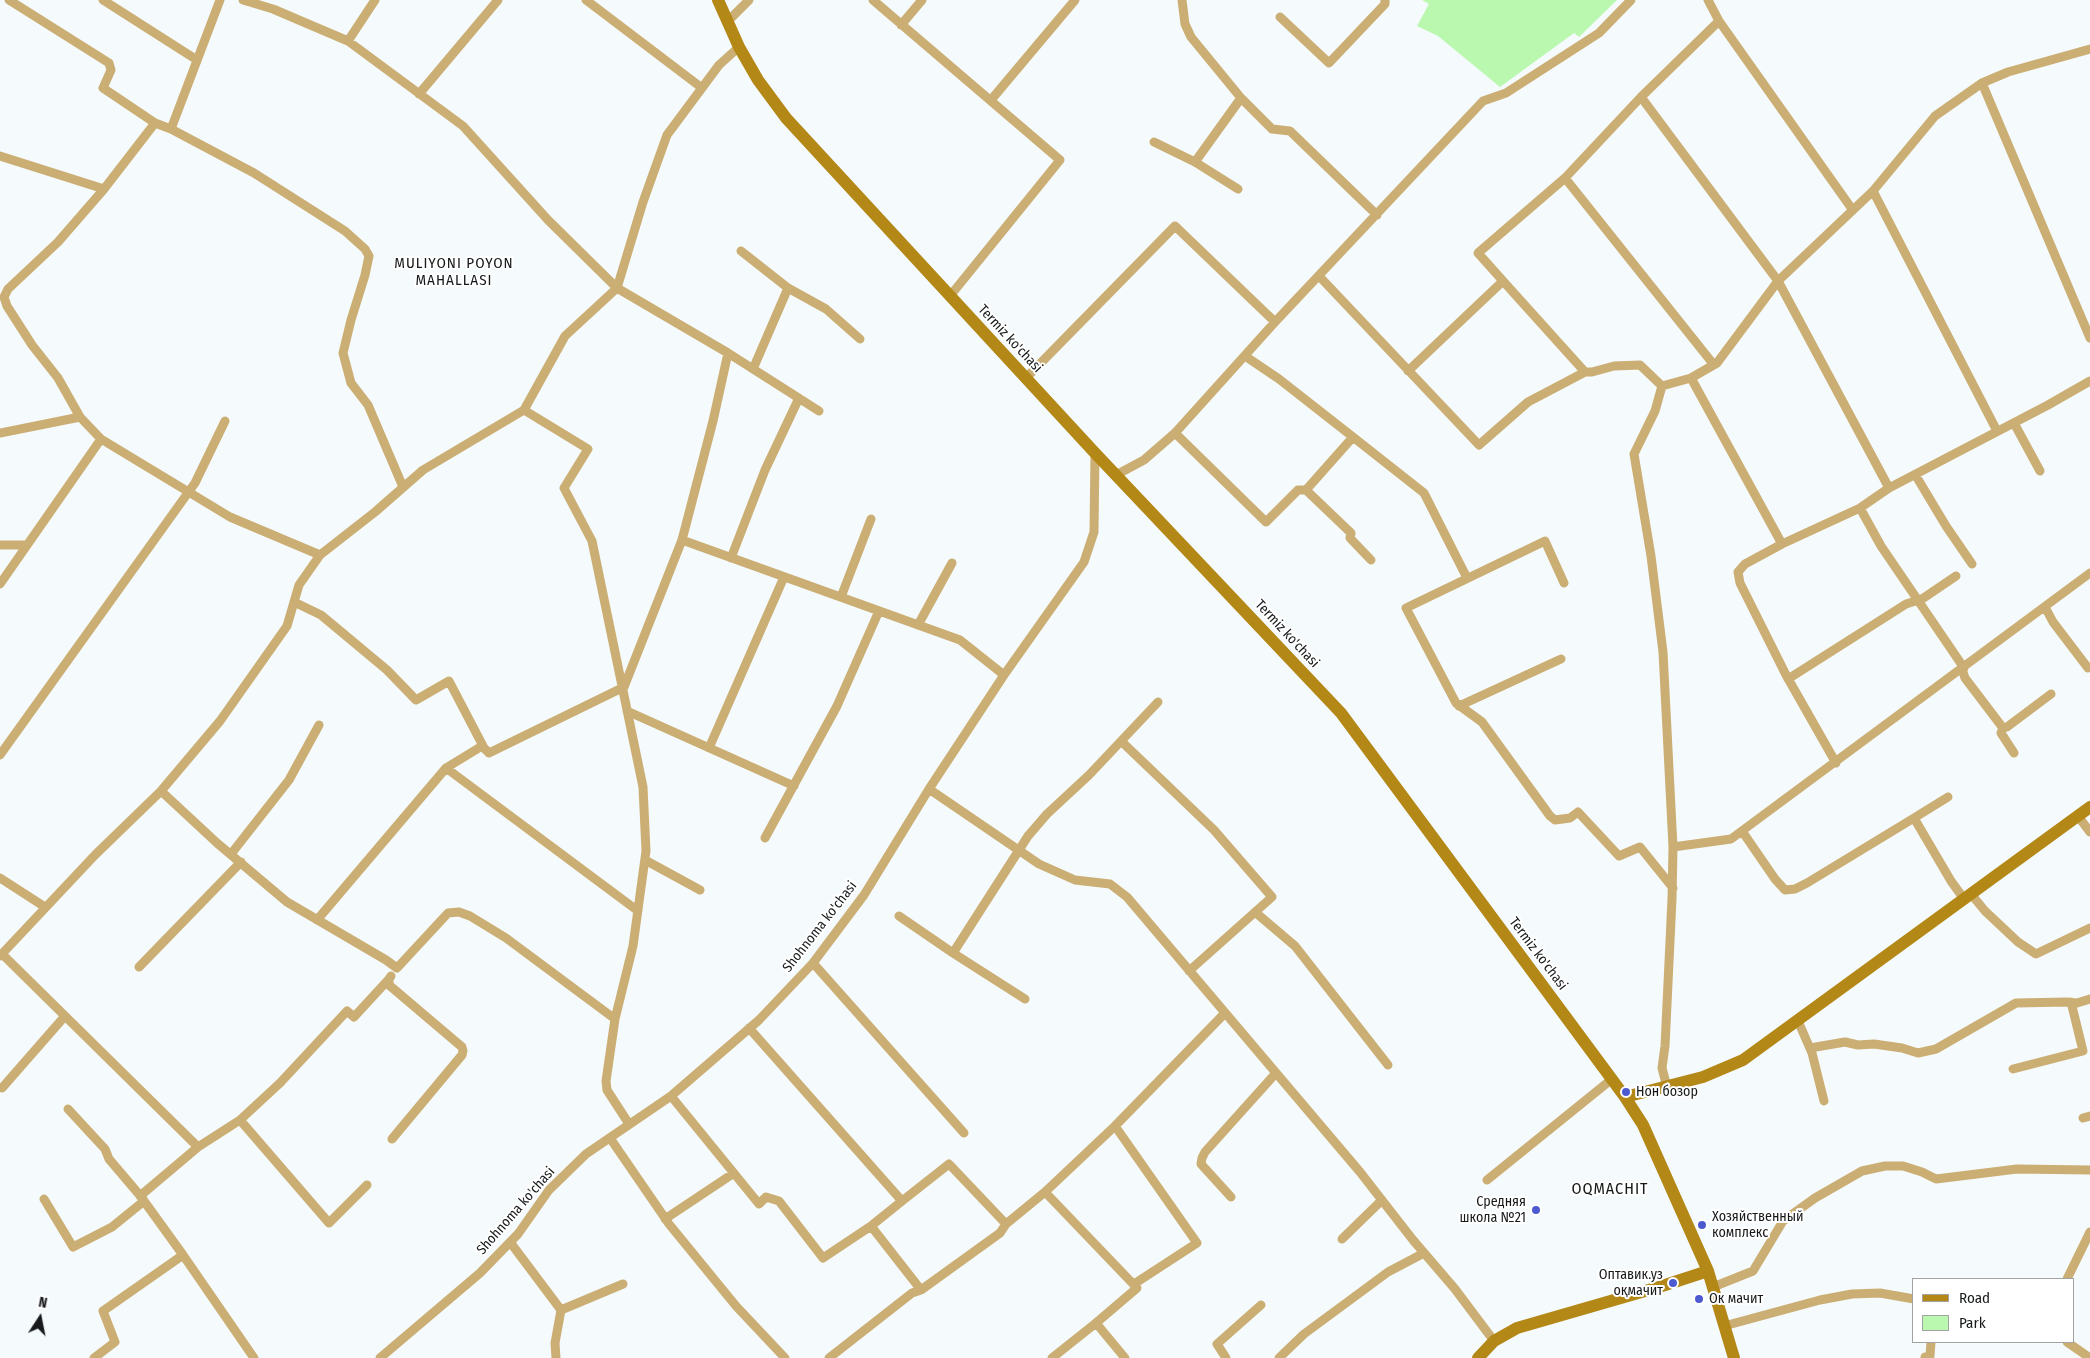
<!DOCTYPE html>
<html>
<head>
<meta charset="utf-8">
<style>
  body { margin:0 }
  #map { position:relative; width:2090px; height:1358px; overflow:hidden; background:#f5fafd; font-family:"Fira Sans Condensed",sans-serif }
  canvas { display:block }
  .legend { position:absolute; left:1912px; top:1278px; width:162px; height:65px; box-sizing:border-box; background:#fff; border:1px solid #a2a3a3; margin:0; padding:6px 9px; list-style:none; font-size:15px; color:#17191a }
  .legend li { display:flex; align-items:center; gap:10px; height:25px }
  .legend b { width:25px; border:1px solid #a2a3a3 }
  .north { position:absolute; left:15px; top:1293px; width:50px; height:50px; -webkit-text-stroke:4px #fff; paint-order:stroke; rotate:11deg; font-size:14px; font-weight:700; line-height:20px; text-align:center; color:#17191a }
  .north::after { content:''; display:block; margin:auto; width:18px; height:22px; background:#17191a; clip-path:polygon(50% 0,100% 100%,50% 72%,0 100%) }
</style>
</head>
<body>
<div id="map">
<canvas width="2090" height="1358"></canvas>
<ul class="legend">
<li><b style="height:6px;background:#b48817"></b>Road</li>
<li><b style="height:14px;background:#baf8af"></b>Park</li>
</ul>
<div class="north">N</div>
</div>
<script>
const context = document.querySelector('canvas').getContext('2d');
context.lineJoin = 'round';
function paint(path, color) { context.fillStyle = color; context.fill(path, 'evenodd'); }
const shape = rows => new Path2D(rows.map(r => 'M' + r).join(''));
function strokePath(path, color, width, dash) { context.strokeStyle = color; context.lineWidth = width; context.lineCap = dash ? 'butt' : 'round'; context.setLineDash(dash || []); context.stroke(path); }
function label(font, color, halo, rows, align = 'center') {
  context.font = font + ' "Fira Sans Condensed",sans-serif'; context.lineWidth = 4; context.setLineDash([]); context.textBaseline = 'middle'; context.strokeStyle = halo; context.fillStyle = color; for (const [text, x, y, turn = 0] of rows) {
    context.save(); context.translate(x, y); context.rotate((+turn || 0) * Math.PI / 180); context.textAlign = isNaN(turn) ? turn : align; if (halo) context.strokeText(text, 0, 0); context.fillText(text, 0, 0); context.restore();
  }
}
paint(shape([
  [1422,0,1617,0,1579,37,1574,33,1500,87,1438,36,1417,26,1429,4]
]), '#baf8af');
strokePath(shape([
  [9,0,109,63,111,70,103,88,155,123],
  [103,0,197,60],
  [243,0,273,9,348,41],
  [375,0,348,41,463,126,548,220,617,288,728,353,819,411],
  [586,0,702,88],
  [873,0,1060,160,950,296],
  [1182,0,1185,24,1191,37,1241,98],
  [1708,0,1719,21,1852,209],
  [1280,17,1329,63,1385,4,1385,0],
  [728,21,749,0],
  [901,25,922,0],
  [1982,83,2090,338],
  [419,94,498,0],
  [1641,97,1778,281,1889,488],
  [991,100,1075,0],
  [171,129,220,0],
  [1154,142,1195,162,1238,189],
  [0,156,104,189,58,242,8,289,4,297,7,306,32,345,58,378,80,417,101,439,230,517,320,555],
  [1195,162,1241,98,1272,129,1290,131,1377,215],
  [1565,178,1714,365],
  [104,189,155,123,171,129,254,173,345,231,365,249,369,256,365,275,351,320,343,353,351,383,368,405,403,487],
  [1873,191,1997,431],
  [741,251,788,288,753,369],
  [1319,276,1479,445,1528,402,1585,372,1592,372,1614,366,1640,365,1662,386,1655,411,1634,454,1651,556,1663,652,1673,847,1672,899,1665,1046,1662,1068,1667,1087],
  [1503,281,1585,372],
  [788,288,826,309,860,339],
  [1245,356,1279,379,1353,437,1306,490,1351,533,1350,538,1371,560],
  [1408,371,1503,281,1478,253,1565,178,1641,97,1719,21],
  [1026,378,1175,226,1275,322],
  [1691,378,1782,544],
  [1662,386,1691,378,1717,363,1778,281,1873,191,1935,116,1982,83,2008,72,2090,49],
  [524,410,588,449,564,488,592,541,643,787,646,851,633,946,615,1019],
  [2014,423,2040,471],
  [0,433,80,417],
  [1175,433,1266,522,1298,490,1306,490],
  [1353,437,1424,493,1467,578],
  [1116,475,1144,460,1175,433,1275,322,1483,101,1506,93,1599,33,1631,0],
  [1916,476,1946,526,1972,564],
  [1860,508,1881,546,1964,668],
  [682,540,960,640,1004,675],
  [0,545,27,545],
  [731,558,765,470,799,398],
  [1564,583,1545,541,1406,608,1456,703,1482,722,1550,816,1555,820,1570,818,1578,812,1619,856,1640,847,1673,888],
  [0,584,101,439],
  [841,597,871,519],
  [294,602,321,615,387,670,416,700,449,681,483,746],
  [2045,607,2053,622,2088,668],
  [918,625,952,563],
  [1962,669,1965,678,2003,728,2001,733,2014,753],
  [1788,679,1906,604,1922,599,1956,576],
  [1459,706,1561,659],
  [627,711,794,786],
  [2003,728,2007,727,2051,694],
  [1121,741,1214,830,1272,897,1189,971],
  [709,748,784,577],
  [0,755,195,483,225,421],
  [1836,763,1786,675,1740,583,1738,572,1745,564,1782,544,1860,508,1889,488,2048,405,2090,381],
  [446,768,482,746,489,753,624,687,682,540,713,421,728,353],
  [929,789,1039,864,1075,880,1110,884,1127,897,1360,1172,1413,1240,1455,1289,1494,1341],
  [161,791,217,843,287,902,386,960,397,968,448,913,459,912,470,916,506,938,615,1019,606,1081,607,1090,629,1124],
  [1948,797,1914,818,1951,881,1964,899],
  [2078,816,2090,832],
  [1742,831,1775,879,1785,890,1795,889,1807,883,1914,818],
  [765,838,837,706,879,611],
  [1673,847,1731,839,2090,573],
  [231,854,289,780,319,725],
  [645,860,700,890],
  [0,878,45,907],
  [1971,894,1985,911,2018,942,2036,954,2090,928],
  [1255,912,1295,946,1388,1065],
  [899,916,953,953],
  [317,920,446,768,638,911],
  [2,954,198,1147],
  [0,956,95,855,161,791,220,721,287,626,299,585,320,555,375,512,423,470,524,410,565,336,617,288,643,202,667,135,719,65,739,47],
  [813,963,964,1133],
  [139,967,241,862],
  [391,976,389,979,389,985,462,1047,463,1051,462,1055,392,1139],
  [1025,999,953,953,1028,836,1047,814,1089,775,1158,702],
  [1798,1021,1812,1053,1824,1101],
  [749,1028,902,1201,949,1164,1006,1224,1045,1192],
  [1810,1048,1845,1042,1858,1045,1874,1044,1902,1048,1918,1053,1936,1049,2016,1003,2067,1002,2077,1003,2090,999],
  [2013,1069,2083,1051,2071,1002],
  [2,1088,65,1016],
  [671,1096,759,1204,766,1197,779,1201,823,1258,871,1226],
  [68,1109,105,1149,109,1159,143,1199],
  [2083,1118,2090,1116],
  [240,1120,329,1223,367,1185],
  [1115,1126,1045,1192,1137,1288,1096,1323,1125,1358],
  [610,1138,669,1224,736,1306,785,1358],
  [1487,1180,1612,1079],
  [140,1196,198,1147,240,1120,280,1083,347,1011,354,1017,389,979],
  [1231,1197,1201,1164,1202,1158,1205,1152,1276,1073],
  [44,1199,73,1247,112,1227,144,1201,183,1255],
  [902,1201,871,1226,921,1290],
  [665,1219,734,1173],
  [1342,1239,1382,1200],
  [510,1242,561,1310,555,1343,556,1358],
  [2067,1279,2090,1232],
  [1134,1284,1197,1243,1115,1126,1225,1013],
  [1713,1287,1753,1271,1783,1221,1815,1198,1862,1171,1885,1166,1903,1166,1922,1172,1936,1179,2017,1169,2090,1170],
  [561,1310,623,1284],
  [1724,1326,1820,1300,1852,1294,1880,1293,1914,1299],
  [2067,1342,2090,1358],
  [1925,1357,1930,1356,1931,1342],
  [94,1358,115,1342,103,1311,183,1255,254,1358],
  [380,1358,480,1273,518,1234,549,1190,586,1154,671,1096,759,1020,813,963,864,895,929,789,1004,675,1084,562,1094,532,1095,453],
  [829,1358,912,1293,921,1290,1000,1233,1006,1224],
  [1052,1358,1096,1323],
  [1226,1358,1217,1344,1261,1305],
  [1279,1358,1304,1334,1388,1272,1424,1253]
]), '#cbae73', 9);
strokePath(shape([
  [718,0,739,47,758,80,786,118,1095,453,1341,713,1625,1097,1643,1125,1708,1271,1734,1358],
  [1625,1097,1703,1077,1743,1060,2090,807],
  [1478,1358,1494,1341,1517,1328,1659,1287,1708,1271]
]), '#b48817', 12);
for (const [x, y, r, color] of [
  [1626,1092,5,"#4c59cf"],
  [1536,1210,5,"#4c59cf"],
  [1702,1225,5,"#4c59cf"],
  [1673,1283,5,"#4c59cf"],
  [1699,1299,5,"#4c59cf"]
]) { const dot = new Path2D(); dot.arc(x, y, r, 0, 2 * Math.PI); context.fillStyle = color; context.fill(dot); strokePath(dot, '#fff', 2); }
label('14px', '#17191a', '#fff', [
  ["Termiz ko'chasi",1010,339,47],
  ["Termiz ko'chasi",1287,634,47],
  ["Shohnoma ko'chasi",820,927,-52],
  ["Termiz ko'chasi",1538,954,53],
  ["Shohnoma ko'chasi",516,1211,-49]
]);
label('14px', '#17191a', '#fff', [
  ["Нон бозор",1636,1092],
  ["Средняя",1526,1202,"right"],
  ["школа №21",1526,1218,"right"],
  ["Хозяйственный",1712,1217],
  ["комплекс",1712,1233],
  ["Оптавик.уз",1663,1275,"right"],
  ["оқмачит",1663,1291,"right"],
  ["Ок мачит",1709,1299]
], 'left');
context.letterSpacing = '1px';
label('15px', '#17191a', '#fff', [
  ["MULIYONI POYON",454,264],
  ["MAHALLASI",454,281]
]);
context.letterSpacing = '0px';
context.letterSpacing = '1px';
label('16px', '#17191a', '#fff', [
  ["OQMACHIT",1610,1190]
]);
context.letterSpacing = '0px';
</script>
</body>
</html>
